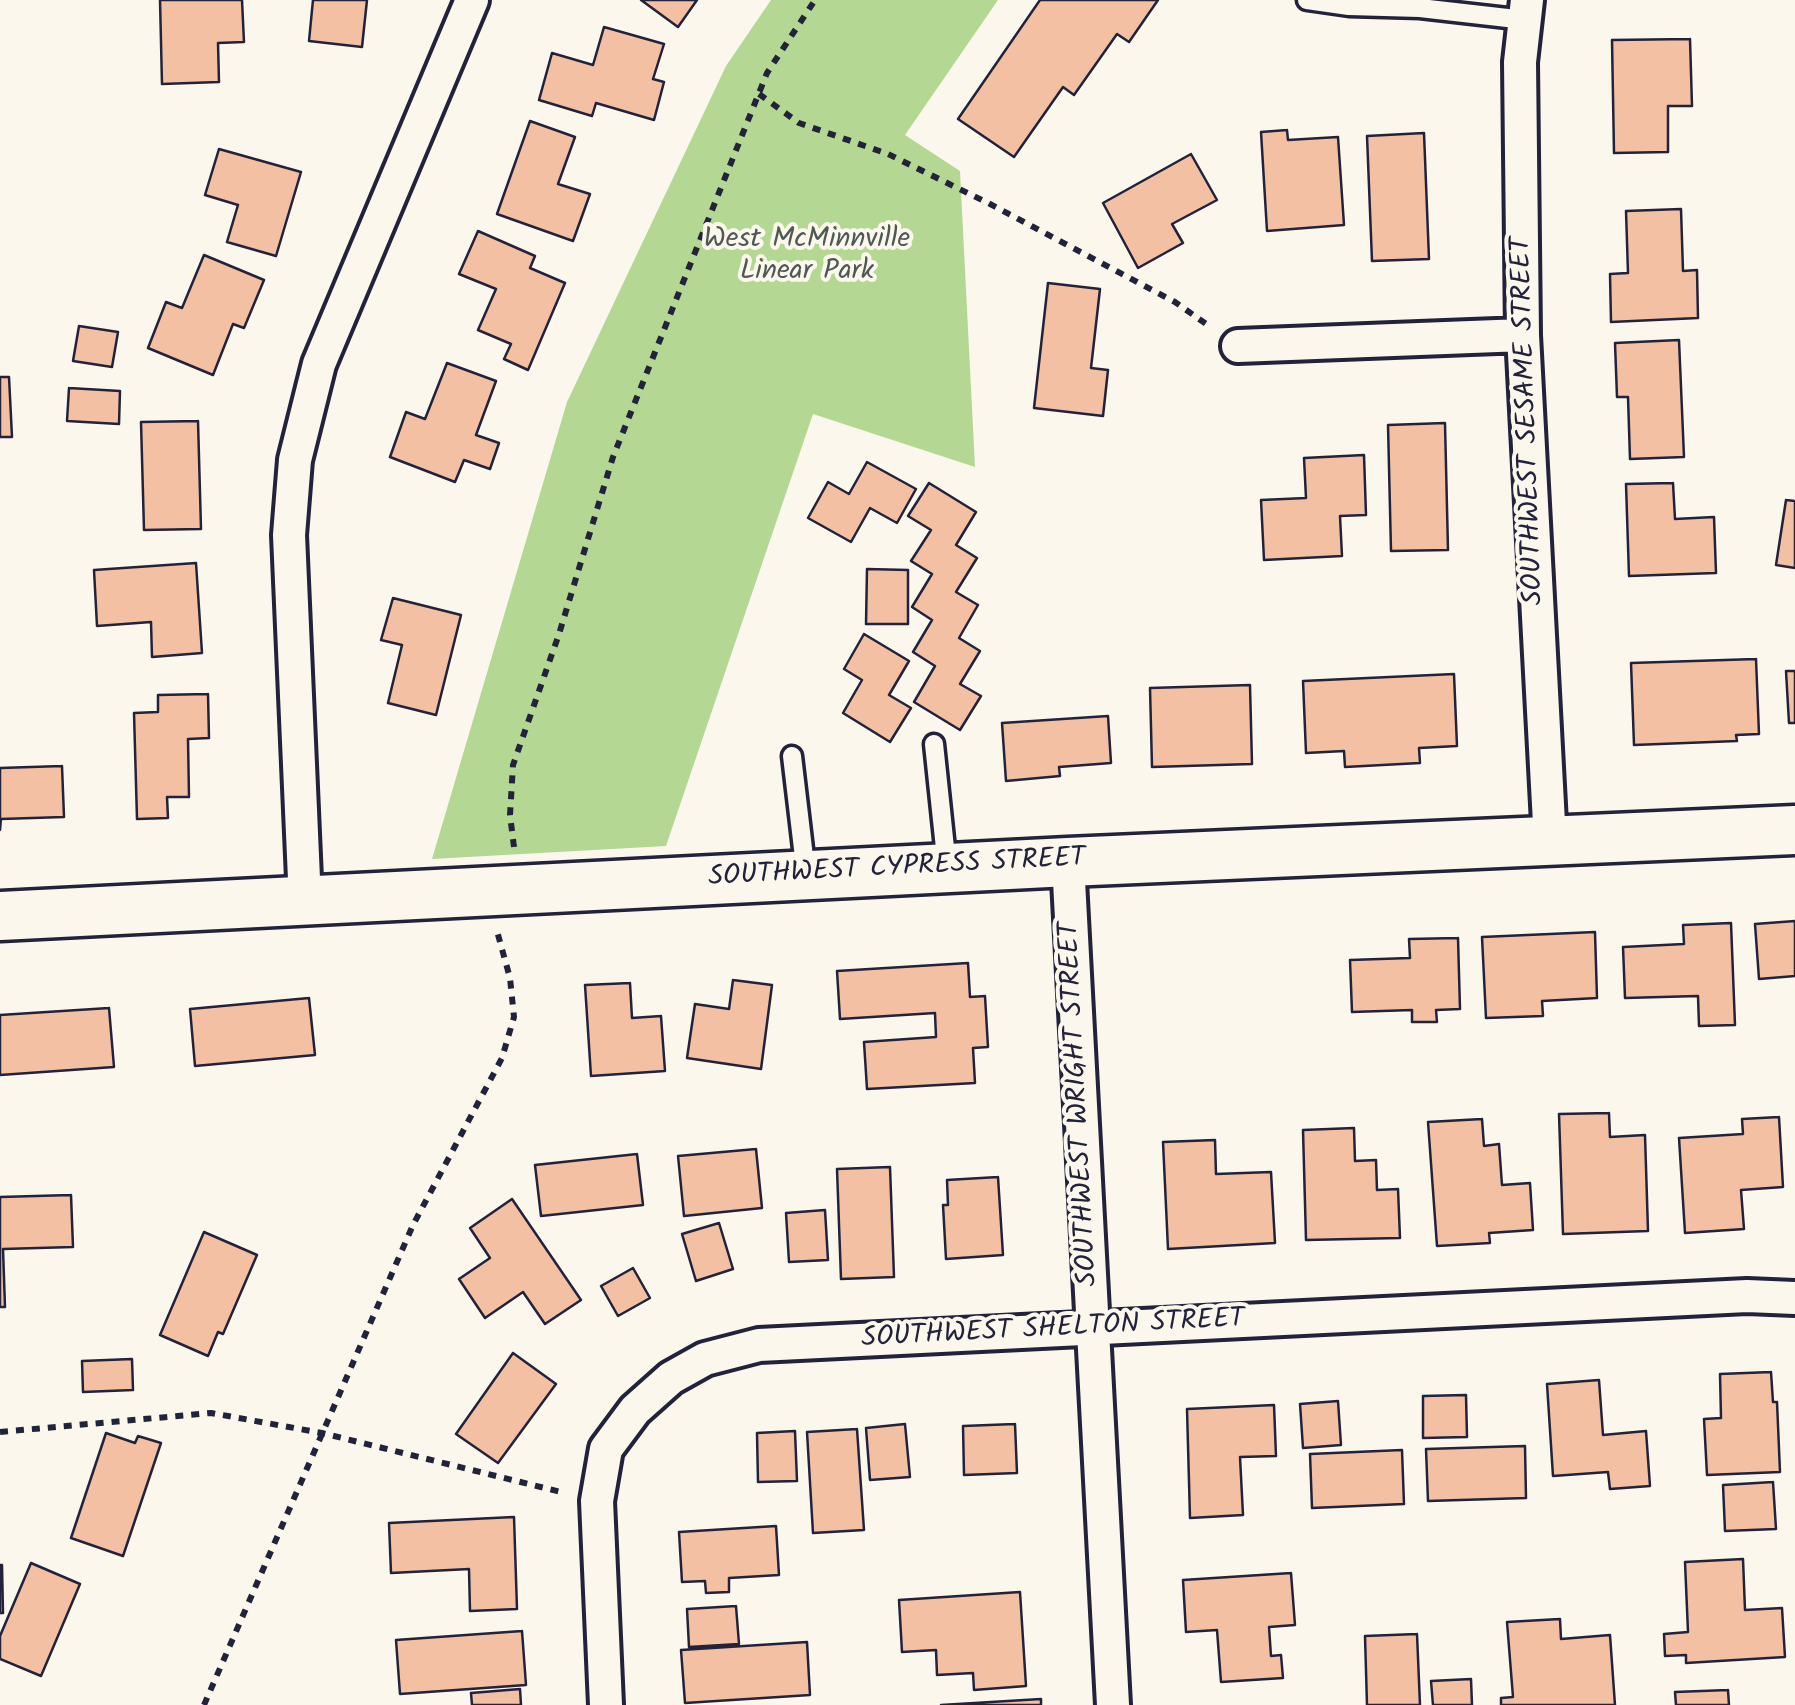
<!DOCTYPE html>
<html>
<head>
<meta charset="utf-8">
<style>
  body { margin:0 }
  canvas { display:block; background:#fbf7ec }
</style>
</head>
<body>
<canvas width="1795" height="1705"></canvas>
<script>
const context = document.querySelector('canvas').getContext('2d');
context.lineJoin = 'round';
function paint(path, color) { context.fillStyle = color; context.fill(path, 'evenodd'); }
const shape = rows => new Path2D(rows.map(r => 'M' + r).join(''));
function strokePath(path, color, width, dash) { context.strokeStyle = color; context.lineWidth = width; context.lineCap = dash ? 'butt' : 'round'; context.setLineDash(dash || []); context.stroke(path); }
function label(font, color, halo, rows, align = 'center') {
  context.font = font + ' Kalam,sans-serif'; context.lineWidth = 8; context.setLineDash([]); context.textBaseline = 'middle'; context.strokeStyle = halo; context.fillStyle = color; for (const [text, x, y, turn = 0] of rows) {
    context.save(); context.translate(x, y); context.rotate((+turn || 0) * Math.PI / 180); context.textAlign = isNaN(turn) ? turn : align; if (halo) context.strokeText(text, 0, 0); context.fillText(text, 0, 0); context.restore();
  }
}
paint(shape([
  [771,0,998,0,905,135,960,171,975,467,813,414,666,846,432,859,567,402,726,66]
]), '#b4d894');
const building = shape([
  [160,0,242,0,244,42,218,43,219,82,162,84,160,0],
  [313,0,367,0,362,47,309,41,313,0],
  [641,0,697,0,678,27,641,0],
  [1040,0,1158,0,1129,42,1117,34,1074,95,1063,87,1014,157,958,119,1040,0],
  [604,27,664,44,653,79,664,82,654,120,596,103,592,116,539,100,552,53,593,65,604,27],
  [1690,39,1692,106,1668,106,1668,152,1614,153,1612,40,1690,39],
  [530,121,575,137,558,184,590,194,573,241,497,214,530,121],
  [1287,130,1288,140,1338,137,1344,225,1267,231,1261,132,1287,130],
  [1424,133,1429,259,1372,261,1367,136,1424,133],
  [219,149,301,172,276,256,227,242,238,205,205,195,219,149],
  [1191,154,1217,200,1172,224,1183,243,1138,268,1103,203,1191,154],
  [1681,209,1683,271,1697,270,1698,318,1611,322,1610,274,1628,273,1626,211,1681,209],
  [478,231,535,256,530,268,565,283,528,370,504,359,511,344,478,330,496,289,459,274,478,231],
  [204,255,264,280,244,328,233,324,213,375,148,348,166,302,182,308,204,255],
  [1048,283,1100,289,1091,368,1108,370,1103,416,1034,408,1048,283],
  [79,326,118,332,112,367,73,361,79,326],
  [1679,340,1684,457,1630,459,1628,397,1617,397,1615,343,1679,340],
  [447,363,496,381,476,435,499,443,490,469,464,460,455,482,390,457,406,412,425,419,447,363],
  [0,377,9,377,12,437,0,437,0,377],
  [69,388,120,391,119,424,67,421,69,388],
  [198,421,201,529,144,530,141,422,198,421],
  [1445,423,1448,550,1391,551,1388,425,1445,423],
  [1364,455,1366,515,1340,516,1342,556,1264,560,1261,500,1306,498,1304,458,1364,455],
  [867,462,916,489,897,523,870,508,851,542,808,518,828,482,849,494,867,462],
  [929,483,976,512,956,545,977,558,956,592,978,605,959,638,980,651,960,684,981,696,960,730,914,702,935,666,913,652,932,620,912,607,932,574,911,561,931,530,908,516,929,483],
  [1673,483,1675,519,1714,517,1716,573,1629,576,1626,484,1673,483],
  [1786,500,1795,501,1795,568,1776,565,1786,500],
  [196,563,202,653,152,657,151,622,97,626,94,570,196,563],
  [867,569,908,570,908,624,866,624,867,569],
  [393,598,461,615,436,715,388,703,402,645,381,640,393,598],
  [864,634,909,661,889,695,911,708,890,742,843,713,862,680,844,669,864,634],
  [1756,659,1759,734,1736,735,1737,741,1634,745,1631,663,1756,659],
  [1786,671,1795,671,1795,723,1789,723,1786,671],
  [1454,674,1457,746,1419,748,1420,763,1345,767,1344,751,1306,753,1303,681,1454,674],
  [1250,685,1252,764,1152,767,1150,688,1250,685],
  [208,694,209,738,188,739,189,797,167,797,168,818,137,819,134,713,158,712,158,695,208,694],
  [1108,716,1111,763,1059,767,1060,776,1006,781,1002,723,1108,716],
  [62,766,64,817,1,819,0,830,0,768,62,766],
  [1795,921,1795,976,1759,979,1755,924,1795,921],
  [1731,923,1735,1025,1699,1026,1698,996,1625,998,1623,947,1684,944,1683,925,1731,923],
  [1595,932,1597,998,1542,1001,1543,1016,1486,1018,1482,937,1595,932],
  [1458,938,1460,1009,1436,1010,1437,1022,1412,1022,1412,1010,1352,1012,1350,960,1410,958,1409,939,1458,938],
  [968,963,970,997,985,996,988,1047,973,1048,975,1083,867,1089,864,1042,936,1037,935,1013,840,1019,837,971,968,963],
  [733,980,772,985,761,1069,687,1058,695,1004,729,1009,733,980],
  [630,983,632,1018,661,1016,665,1071,591,1076,585,985,630,983],
  [309,998,315,1055,195,1066,190,1009,309,998],
  [109,1008,114,1067,0,1075,0,1015,109,1008],
  [1609,1113,1610,1137,1645,1135,1648,1231,1563,1234,1559,1114,1609,1113],
  [1779,1117,1783,1187,1741,1190,1744,1229,1685,1233,1679,1138,1743,1134,1742,1119,1779,1117],
  [1482,1119,1484,1146,1499,1144,1502,1185,1530,1183,1533,1230,1489,1233,1490,1243,1437,1246,1428,1122,1482,1119],
  [1354,1128,1355,1161,1376,1160,1377,1190,1398,1189,1400,1238,1306,1240,1303,1130,1354,1128],
  [1215,1140,1216,1174,1271,1172,1275,1243,1168,1249,1163,1142,1215,1140],
  [756,1149,762,1208,684,1216,678,1156,756,1149],
  [637,1154,643,1205,541,1216,535,1165,637,1154],
  [890,1167,894,1277,841,1279,837,1169,890,1167],
  [998,1177,1003,1255,946,1259,943,1205,948,1205,947,1180,998,1177],
  [71,1195,73,1247,3,1249,5,1307,0,1307,0,1197,71,1195],
  [512,1199,581,1300,545,1324,523,1292,485,1318,459,1279,490,1258,470,1228,512,1199],
  [825,1210,828,1260,789,1262,786,1213,825,1210],
  [719,1223,733,1269,696,1281,682,1234,719,1223],
  [204,1232,257,1255,223,1334,218,1332,208,1356,160,1335,204,1232],
  [633,1268,650,1298,618,1316,601,1286,633,1268],
  [513,1353,556,1384,498,1463,456,1434,513,1353],
  [132,1359,133,1390,83,1392,82,1361,132,1359],
  [1771,1372,1773,1402,1777,1402,1780,1472,1707,1475,1704,1419,1721,1418,1720,1374,1771,1372],
  [1599,1380,1603,1435,1646,1431,1650,1486,1610,1489,1608,1472,1553,1476,1547,1384,1599,1380],
  [1466,1395,1467,1437,1423,1438,1423,1396,1466,1395],
  [1338,1401,1341,1445,1303,1448,1300,1404,1338,1401],
  [1274,1405,1276,1456,1240,1457,1243,1515,1190,1518,1187,1409,1274,1405],
  [905,1424,910,1477,870,1480,866,1428,905,1424],
  [1015,1424,1017,1473,964,1475,963,1426,1015,1424],
  [857,1429,864,1530,813,1533,807,1432,857,1429],
  [795,1431,797,1481,758,1482,757,1433,795,1431],
  [106,1433,135,1443,138,1436,161,1443,123,1556,71,1538,106,1433],
  [1525,1446,1526,1498,1428,1501,1426,1449,1525,1446],
  [1402,1450,1404,1504,1312,1508,1310,1454,1402,1450],
  [1773,1482,1776,1529,1725,1531,1723,1485,1773,1482],
  [514,1517,517,1609,470,1611,469,1569,391,1573,389,1523,514,1517],
  [776,1526,779,1575,729,1578,729,1592,706,1593,705,1581,682,1582,679,1532,776,1526],
  [1743,1559,1745,1610,1782,1608,1785,1657,1686,1663,1686,1655,1665,1656,1664,1634,1688,1632,1685,1562,1743,1559],
  [31,1563,80,1584,41,1676,0,1659,0,1636,31,1563],
  [0,1565,2,1565,3,1613,0,1613,0,1565],
  [1291,1573,1295,1625,1269,1627,1271,1656,1281,1655,1283,1678,1221,1682,1217,1630,1186,1632,1183,1580,1291,1573],
  [1020,1592,1026,1686,974,1690,973,1673,937,1675,936,1650,902,1652,899,1600,1020,1592],
  [736,1606,739,1644,689,1647,687,1609,736,1606],
  [1560,1619,1561,1639,1610,1635,1615,1705,1501,1705,1501,1698,1513,1697,1507,1622,1560,1619],
  [522,1631,526,1685,400,1694,396,1640,522,1631],
  [1417,1634,1420,1705,1367,1705,1365,1636,1417,1634],
  [807,1642,810,1695,685,1703,681,1650,807,1642],
  [1471,1679,1472,1705,1433,1705,1431,1681,1471,1679],
  [520,1689,521,1705,472,1705,471,1693,520,1689],
  [1728,1690,1729,1705,1676,1705,1675,1692,1728,1690],
  [1041,1699,1041,1705,941,1705,1041,1699]
]);
paint(building, '#f3c0a3');
strokePath(building, '#22223b', 2.5);
const lane = shape([
  [1307,0,1349,6,1420,8],
  [1419,0,1420,8,1525,20],
  [934,744,947,867],
  [792,756,806,874]
]);
const street = shape([
  [1527,0,1520,62,1523,335,1550,842],
  [1238,346,1523,335],
  [1068,862,1113,1705],
  [305,902,289,535,295,460,319,364,472,0],
  [606,1705,597,1501,606,1449,635,1410,671,1378,705,1359,759,1345,1747,1296,1795,1298]
]);
const secondary = shape([
  [0,916,1068,862,1795,830]
]);
strokePath(lane, '#22223b', 25);
strokePath(street, '#22223b', 40);
strokePath(secondary, '#22223b', 55);
strokePath(shape([
  [759,94,799,123,888,154,988,203,1175,302,1209,326],
  [514,847,510,815,513,765,559,634,613,457,767,73,815,0],
  [0,1432,211,1413,322,1433,561,1492],
  [204,1705,413,1225,502,1058,514,1017,510,978,497,931]
]), '#22223b', 6, [8, 8]);
strokePath(lane, '#fbf7ec', 18);
strokePath(street, '#fbf7ec', 32);
strokePath(secondary, '#fbf7ec', 48);
label('28px', '#4e5956', '#fbf7ec', [
  ["West McMinnville",807,241],
  ["Linear Park",807,273]
]);
label('28px', '#22223b', '#fbf7ec', [
  ["SOUTHWEST SESAME STREET",1530,421,-92],
  ["SOUTHWEST CYPRESS STREET",897,870,-3],
  ["SOUTHWEST WRIGHT STREET",1081,1104,-93],
  ["SOUTHWEST SHELTON STREET",1053,1331,-3]
]);
</script>
</body>
</html>
